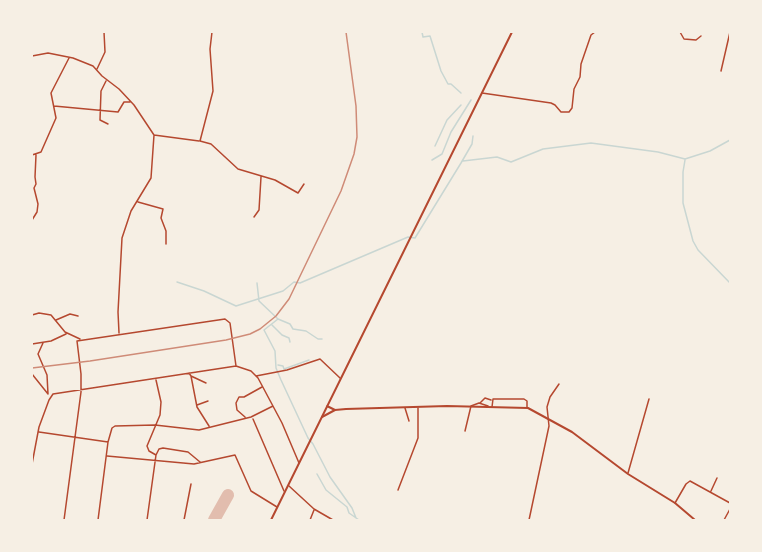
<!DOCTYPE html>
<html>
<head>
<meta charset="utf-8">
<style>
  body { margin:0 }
  #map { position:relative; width:762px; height:552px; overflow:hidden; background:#f6efe4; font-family:"PT Serif",serif }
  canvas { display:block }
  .frame { position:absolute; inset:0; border:33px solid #f6efe4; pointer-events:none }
</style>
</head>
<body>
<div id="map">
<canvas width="762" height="552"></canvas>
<div class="frame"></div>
</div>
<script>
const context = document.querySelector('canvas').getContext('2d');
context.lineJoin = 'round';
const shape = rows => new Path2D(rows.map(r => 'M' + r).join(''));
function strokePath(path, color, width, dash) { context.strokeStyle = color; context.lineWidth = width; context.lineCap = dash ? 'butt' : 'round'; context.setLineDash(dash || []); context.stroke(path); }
strokePath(shape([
  [422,32,423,37,430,36,441,71,448,84,451,84,461,93],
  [435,146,447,120,461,105],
  [432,160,442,154,451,132,471,100],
  [685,160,683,172,683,203,693,241,698,250,730,283],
  [463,161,497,157,511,162,543,149,591,143,658,152,685,159,710,151,730,140],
  [177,282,204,291,236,306,283,291,294,282,300,283,408,237,415,238,461,163,472,144,473,136],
  [257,283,259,301,278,319,264,330,275,351,276,368,281,380,308,438,313,444,330,477,352,508,356,518],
  [278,319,290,324,293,329,306,331,318,339,322,339],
  [272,325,282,335,289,338,290,342],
  [278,365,283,366,284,369,309,360],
  [317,474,326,490,347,507,349,513,359,520]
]), '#c9d6d2', 1.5);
strokePath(shape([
  [214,520,228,495]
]), '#e2bdae', 12);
strokePath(shape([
  [212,32,210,49,213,91,200,141,211,144,238,169,275,180,298,193,304,184],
  [680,32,684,39,696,40,701,36],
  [32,56,48,53,73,58,93,66,102,76,119,89,134,105,154,135,151,178,131,211,122,238,118,312,119,333],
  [97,69,105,52,104,32],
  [721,71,730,32],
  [106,81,101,91,100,120,108,124],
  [482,93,551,103,555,105,561,112,569,112,572,108,574,89,580,77,581,64,591,35,595,32],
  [54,106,118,112,124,102,130,102],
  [154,135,199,141],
  [32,155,41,152,56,118,51,93,69,58],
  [138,202,163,209,161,218,166,231,166,244],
  [254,217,259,210,261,177],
  [32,220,37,212,38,204,34,188,36,184,35,177,36,155],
  [32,315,39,313,51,315,65,332,80,339],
  [56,320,70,314,78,316],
  [43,343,38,354,47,375,48,394],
  [32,344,51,341,66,334],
  [189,373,191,376,206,383],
  [32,374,48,394],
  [191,376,197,407,209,426],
  [256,376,287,370,320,359,340,378],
  [480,403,485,398,491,400],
  [197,405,208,401],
  [492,407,493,399,524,399,527,401,527,407],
  [405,408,409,421],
  [245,417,237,410,236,403,239,397,244,397,262,387],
  [253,419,284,491],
  [465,431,471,406,479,403,488,406],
  [39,432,108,442,98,520],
  [108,442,112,428,115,426,155,425,199,430,251,417,273,406],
  [156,455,159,449,163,448,188,452,200,462],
  [107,456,194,464,235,455,251,491,277,507],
  [32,464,39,427,49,400,53,394,236,366,251,371,258,378,282,423,299,463],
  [628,473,649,399],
  [289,486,314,509,333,520],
  [398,490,418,438,418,408],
  [711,491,717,478],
  [675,503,686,484,690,481,730,503],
  [64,520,81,392,81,374,77,341,225,319,230,323,236,366],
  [147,520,156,455,149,451,147,446,160,415,161,402,156,380],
  [184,520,191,484],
  [310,520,314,510],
  [529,520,549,426,547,407,550,397,559,384],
  [724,520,730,509]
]), '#b5482f', 1.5);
strokePath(shape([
  [322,417,335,410,346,409,447,406,528,408,572,432,628,474,675,503,695,520]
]), '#b5482f', 2);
strokePath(shape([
  [327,406,335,410],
  [271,520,512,32]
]), '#b5482f', 2);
strokePath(shape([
  [32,368,90,361,226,340,250,334,260,329,276,316,289,299,341,191,354,154,357,137,356,106,346,32]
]), '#cf8b77', 1.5);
</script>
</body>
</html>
